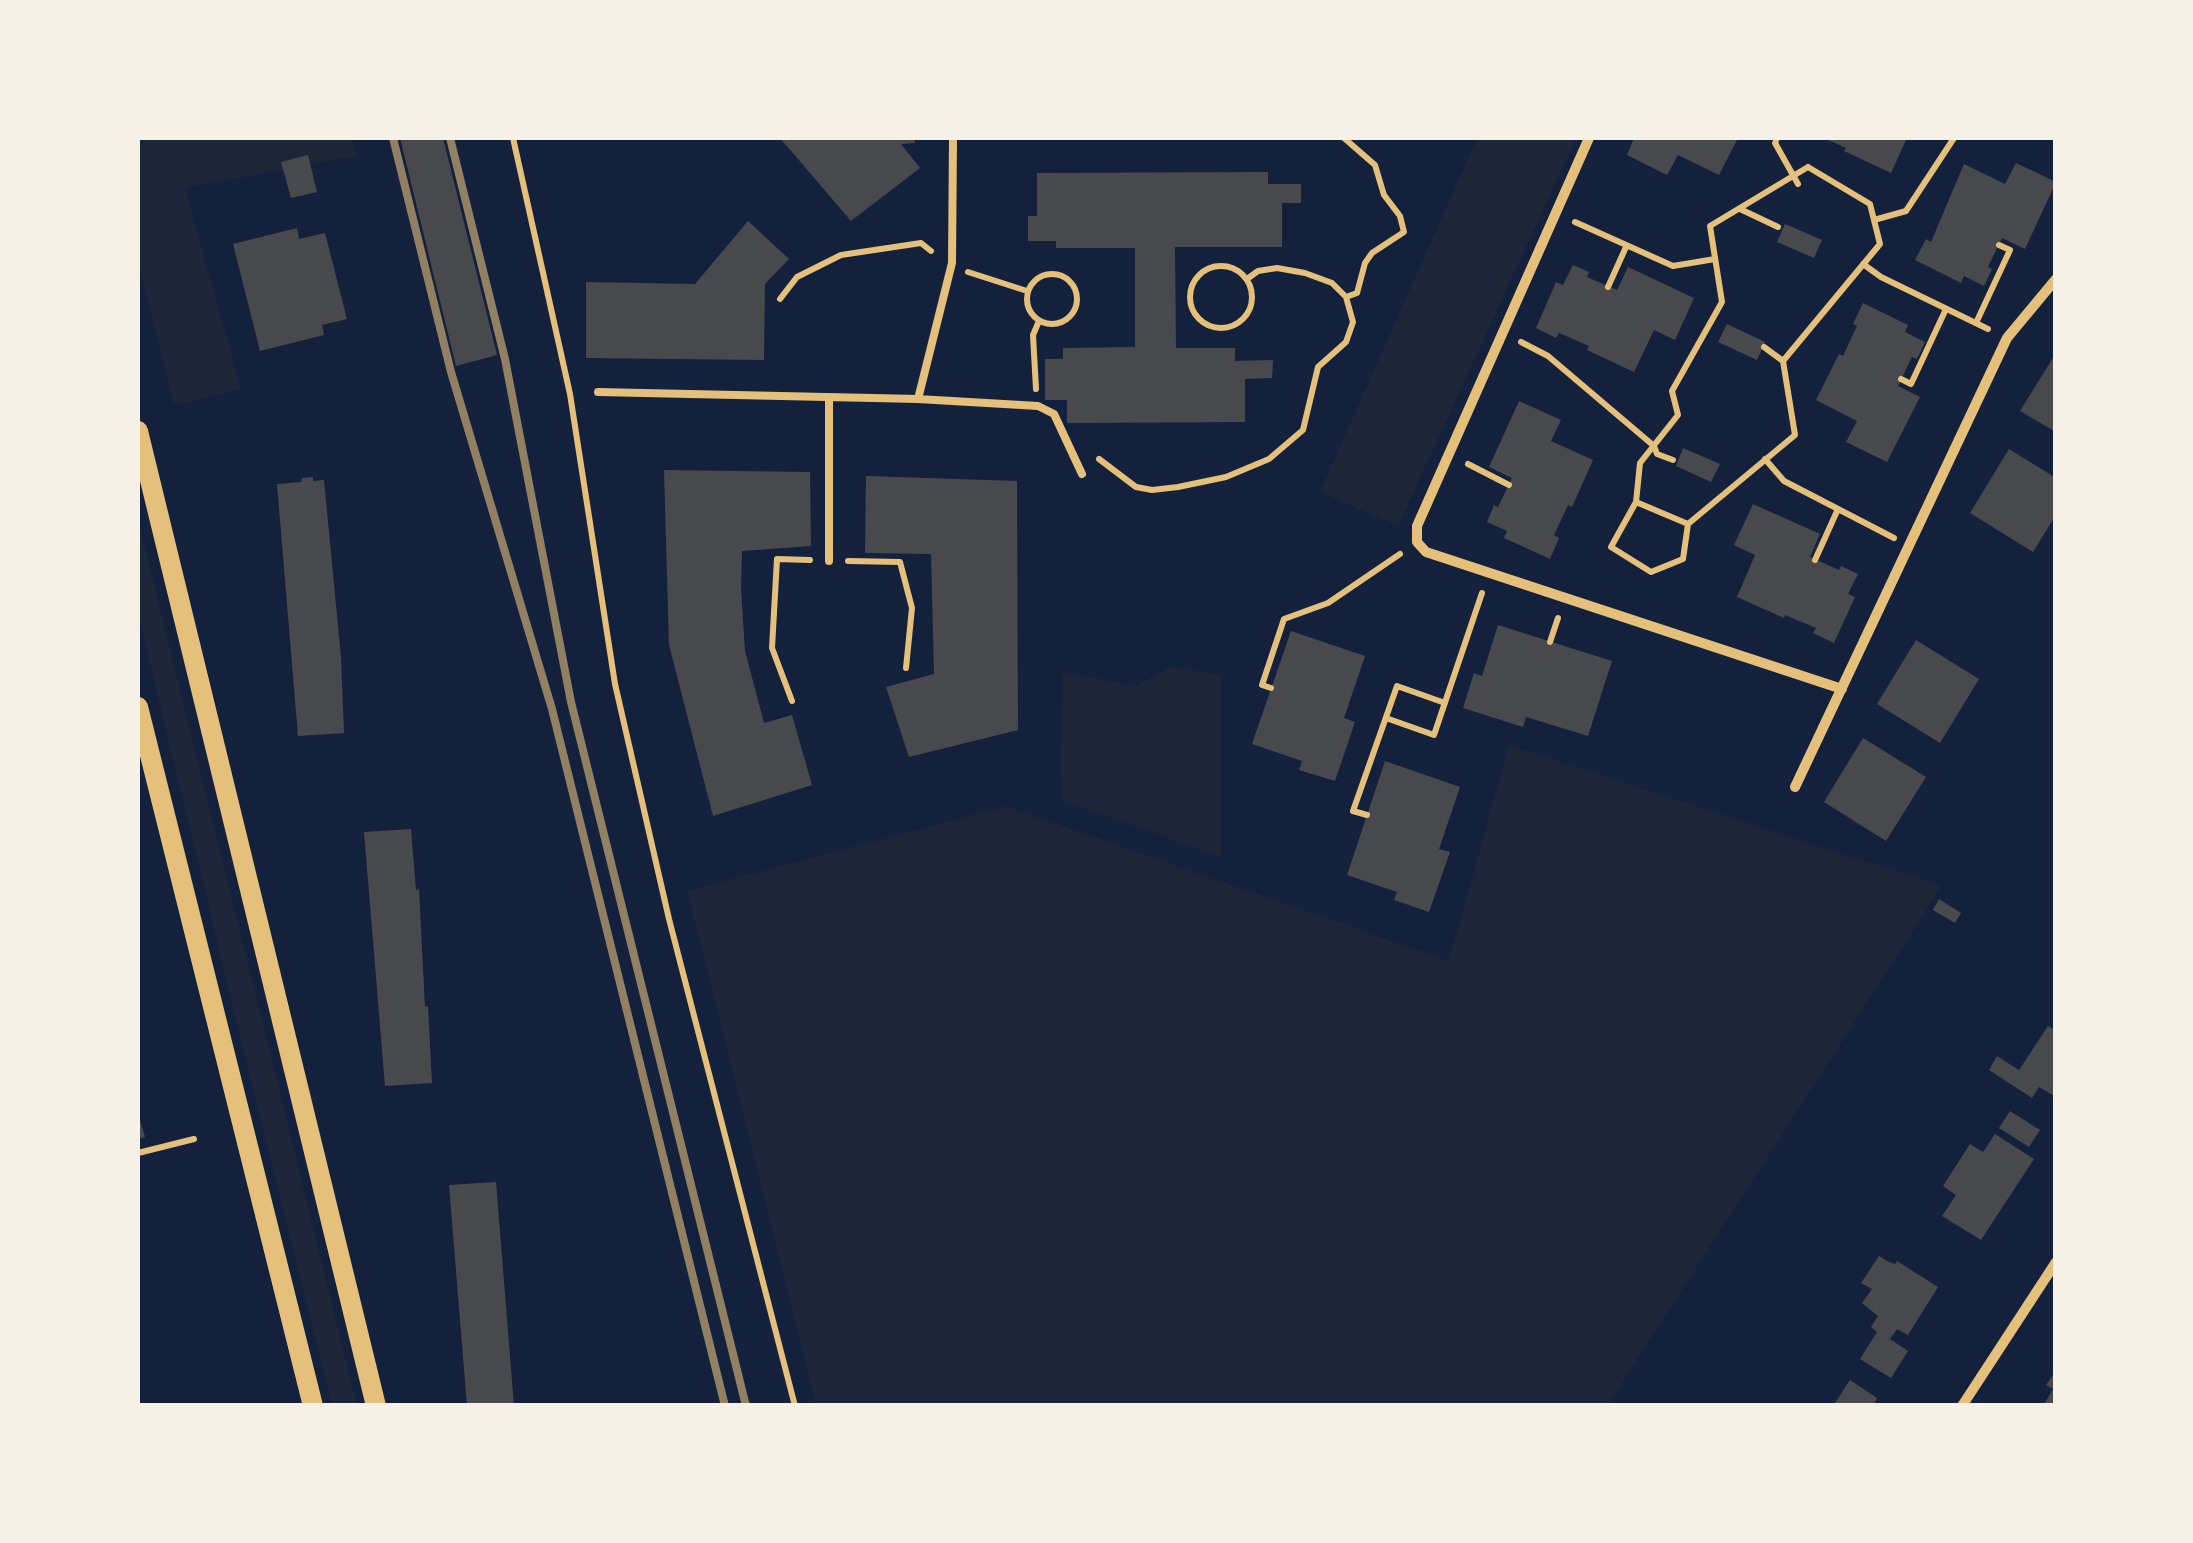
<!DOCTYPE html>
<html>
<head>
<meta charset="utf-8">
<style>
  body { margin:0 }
  #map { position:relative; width:2193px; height:1543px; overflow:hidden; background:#14213d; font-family:"DejaVu Sans",sans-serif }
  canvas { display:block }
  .frame { position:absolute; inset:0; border:140px solid #f6f1e7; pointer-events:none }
</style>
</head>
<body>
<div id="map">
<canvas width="2193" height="1543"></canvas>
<div class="frame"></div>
</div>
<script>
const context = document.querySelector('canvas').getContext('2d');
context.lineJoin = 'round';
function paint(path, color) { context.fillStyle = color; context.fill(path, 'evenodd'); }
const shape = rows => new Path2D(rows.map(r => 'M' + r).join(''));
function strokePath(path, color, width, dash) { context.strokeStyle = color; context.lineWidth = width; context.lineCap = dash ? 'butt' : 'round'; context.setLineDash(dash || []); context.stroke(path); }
paint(shape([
  [138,138,352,138,357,156,185,188,241,389,174,406,138,263],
  [1477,138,1576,138,1398,526,1320,492],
  [138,519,249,968,357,1405,332,1405,248,1069,138,614],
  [1171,666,1221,675,1221,857,1061,800,1062,672,1137,686],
  [1509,745,1942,886,1608,1405,816,1405,687,891,1006,806,1449,961]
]), '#1d2539');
paint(shape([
  [400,138,443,138,497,355,456,366],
  [780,138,914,138,915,143,901,144,920,168,851,221],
  [1634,138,1738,138,1719,175,1678,155,1667,175,1627,155],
  [1824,138,1907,138,1891,173,1844,151,1846,148],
  [308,155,317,192,291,198,281,162],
  [2016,163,2056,182,2025,249,2002,238,1988,267,1992,269,1984,286,1964,276,1961,283,1915,260,1926,239,1931,242,1964,164,2005,184],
  [1268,172,1268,184,1301,184,1301,203,1282,203,1282,247,1175,247,1176,348,1235,348,1235,361,1273,360,1272,378,1245,379,1245,422,1067,423,1067,400,1045,400,1045,359,1063,359,1063,348,1135,347,1135,248,1056,248,1056,241,1028,241,1028,216,1037,216,1037,173],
  [748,221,789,259,765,284,764,360,586,358,586,282,695,284],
  [1785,224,1822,240,1814,258,1777,242],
  [297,228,299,239,325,233,347,319,322,325,324,335,260,351,233,244],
  [1573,265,1589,272,1587,277,1617,290,1628,267,1694,298,1675,340,1654,330,1634,372,1587,350,1589,346,1559,333,1556,338,1536,328,1556,282,1563,285],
  [1863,303,1908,325,1905,332,1925,342,1917,359,1912,357,1898,386,1920,397,1887,462,1846,442,1857,421,1816,400,1839,354,1843,356,1857,326,1853,324],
  [1727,324,1765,342,1757,360,1718,342],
  [2056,353,2056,432,2020,411],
  [1519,401,1561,420,1551,441,1593,460,1572,507,1568,505,1554,535,1559,538,1550,559,1504,538,1507,531,1487,522,1494,505,1498,507,1512,478,1489,467],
  [1683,448,1720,464,1711,482,1676,466],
  [2009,449,2056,478,2056,515,2033,552,1970,513],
  [664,470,810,472,811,546,742,551,741,588,745,651,764,723,792,715,812,785,713,816,669,645],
  [866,476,1017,481,1018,730,909,757,886,687,934,674,931,554,865,553],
  [313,477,313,481,324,480,341,657,344,733,298,736,277,484,301,482,302,478],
  [1753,504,1820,534,1810,557,1839,570,1841,566,1858,574,1848,594,1855,597,1834,643,1813,633,1816,628,1785,615,1784,618,1737,597,1755,555,1734,545],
  [1498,625,1612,661,1588,736,1526,717,1523,727,1463,708,1474,673,1482,676],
  [1291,631,1365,656,1344,718,1355,722,1335,781,1299,770,1302,761,1252,744],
  [1916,640,1979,679,1940,743,1877,704],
  [1863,738,1926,777,1886,841,1824,802],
  [1385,761,1460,787,1439,849,1450,852,1429,912,1394,900,1397,892,1347,875],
  [411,829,416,890,419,889,425,1007,428,1006,432,1083,385,1086,364,832],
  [1939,899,1961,913,1955,923,1933,910],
  [2048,1026,2056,1031,2056,1097,2039,1087,2032,1098,1989,1070,1997,1056,2019,1070],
  [2010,1111,2040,1130,2029,1147,1999,1128],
  [138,1113,145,1137,138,1139],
  [1995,1134,2034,1159,1981,1240,1942,1216,1956,1195,1943,1186,1970,1144,1983,1152],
  [496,1182,514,1406,467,1406,449,1185],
  [1879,1256,1889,1262,1895,1264,1897,1261,1938,1287,1908,1335,1897,1329,1890,1339,1908,1351,1891,1378,1860,1359,1877,1332,1871,1327,1878,1316,1862,1303,1872,1289,1861,1283],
  [2053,1375,2056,1406,2043,1406,2053,1389,2046,1385],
  [1850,1380,1877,1398,1873,1406,1833,1406]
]), '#48494c');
strokePath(shape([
  [513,138,570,394,615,684,669,919,795,1406],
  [1344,138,1375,165,1384,195,1400,216,1404,232,1372,253,1365,263,1357,293,1346,297],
  [1777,138,1775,143,1798,184],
  [1808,167,1870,204,1880,244,1783,361,1795,435,1688,524,1636,502,1640,463,1678,415,1672,391,1722,302,1710,226,1808,167],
  [1740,209,1778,227],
  [1874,220,1906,211,1954,138],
  [1575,222,1673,266,1715,259],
  [1863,264,1881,277,1988,329],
  '1190 297a31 31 0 1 1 62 0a31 31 0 1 1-62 0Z',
  [968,272,1027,291],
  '1027 299a25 25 0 1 1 50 0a25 25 0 1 1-50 0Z',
  [1608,287,1626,247],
  [780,299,797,277,841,255,921,243,931,251],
  [1976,323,2010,250,1999,245],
  [1521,342,1548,356,1654,446,1657,454,1673,460],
  [1764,347,1783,361],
  [1901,379,1911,384,1946,309],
  [1036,389,1033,335,1039,321],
  [1099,459,1136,487,1152,490,1178,487,1226,477,1269,459,1303,430,1318,367,1346,342,1353,322,1346,297,1332,283,1305,273,1277,268,1258,271,1247,279],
  [1765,459,1784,481,1894,538],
  [1468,464,1509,485],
  [1636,502,1611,547,1651,572,1683,559,1688,524],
  [1815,560,1838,509],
  [848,561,900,562,912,608,906,668],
  [1550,642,1558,618],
  [1271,688,1262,685,1284,619,1328,603,1400,554],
  [792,701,772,648,777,559,810,560],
  [1386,718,1434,735,1482,593],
  [1367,815,1353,811,1397,686,1445,703],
  [138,1153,194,1139]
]), '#e5c07b', 6);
strokePath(shape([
  [598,392,918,399,1038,406,1054,414,1082,474],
  [829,397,829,561],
  [918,399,952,263,953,138]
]), '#e5c07b', 8);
strokePath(shape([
  [1589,138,1417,526,1417,542,1426,552,1842,689],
  [1795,787,2007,338,2056,279],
  [1962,1406,2056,1262]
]), '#e5c07b', 10);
strokePath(shape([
  [138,431,376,1406],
  [138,707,313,1406]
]), '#e5c07b', 20);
strokePath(shape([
  [393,138,451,372,552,709,725,1406],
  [450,138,505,359,571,702,746,1406]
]), '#918062', 8);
</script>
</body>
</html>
